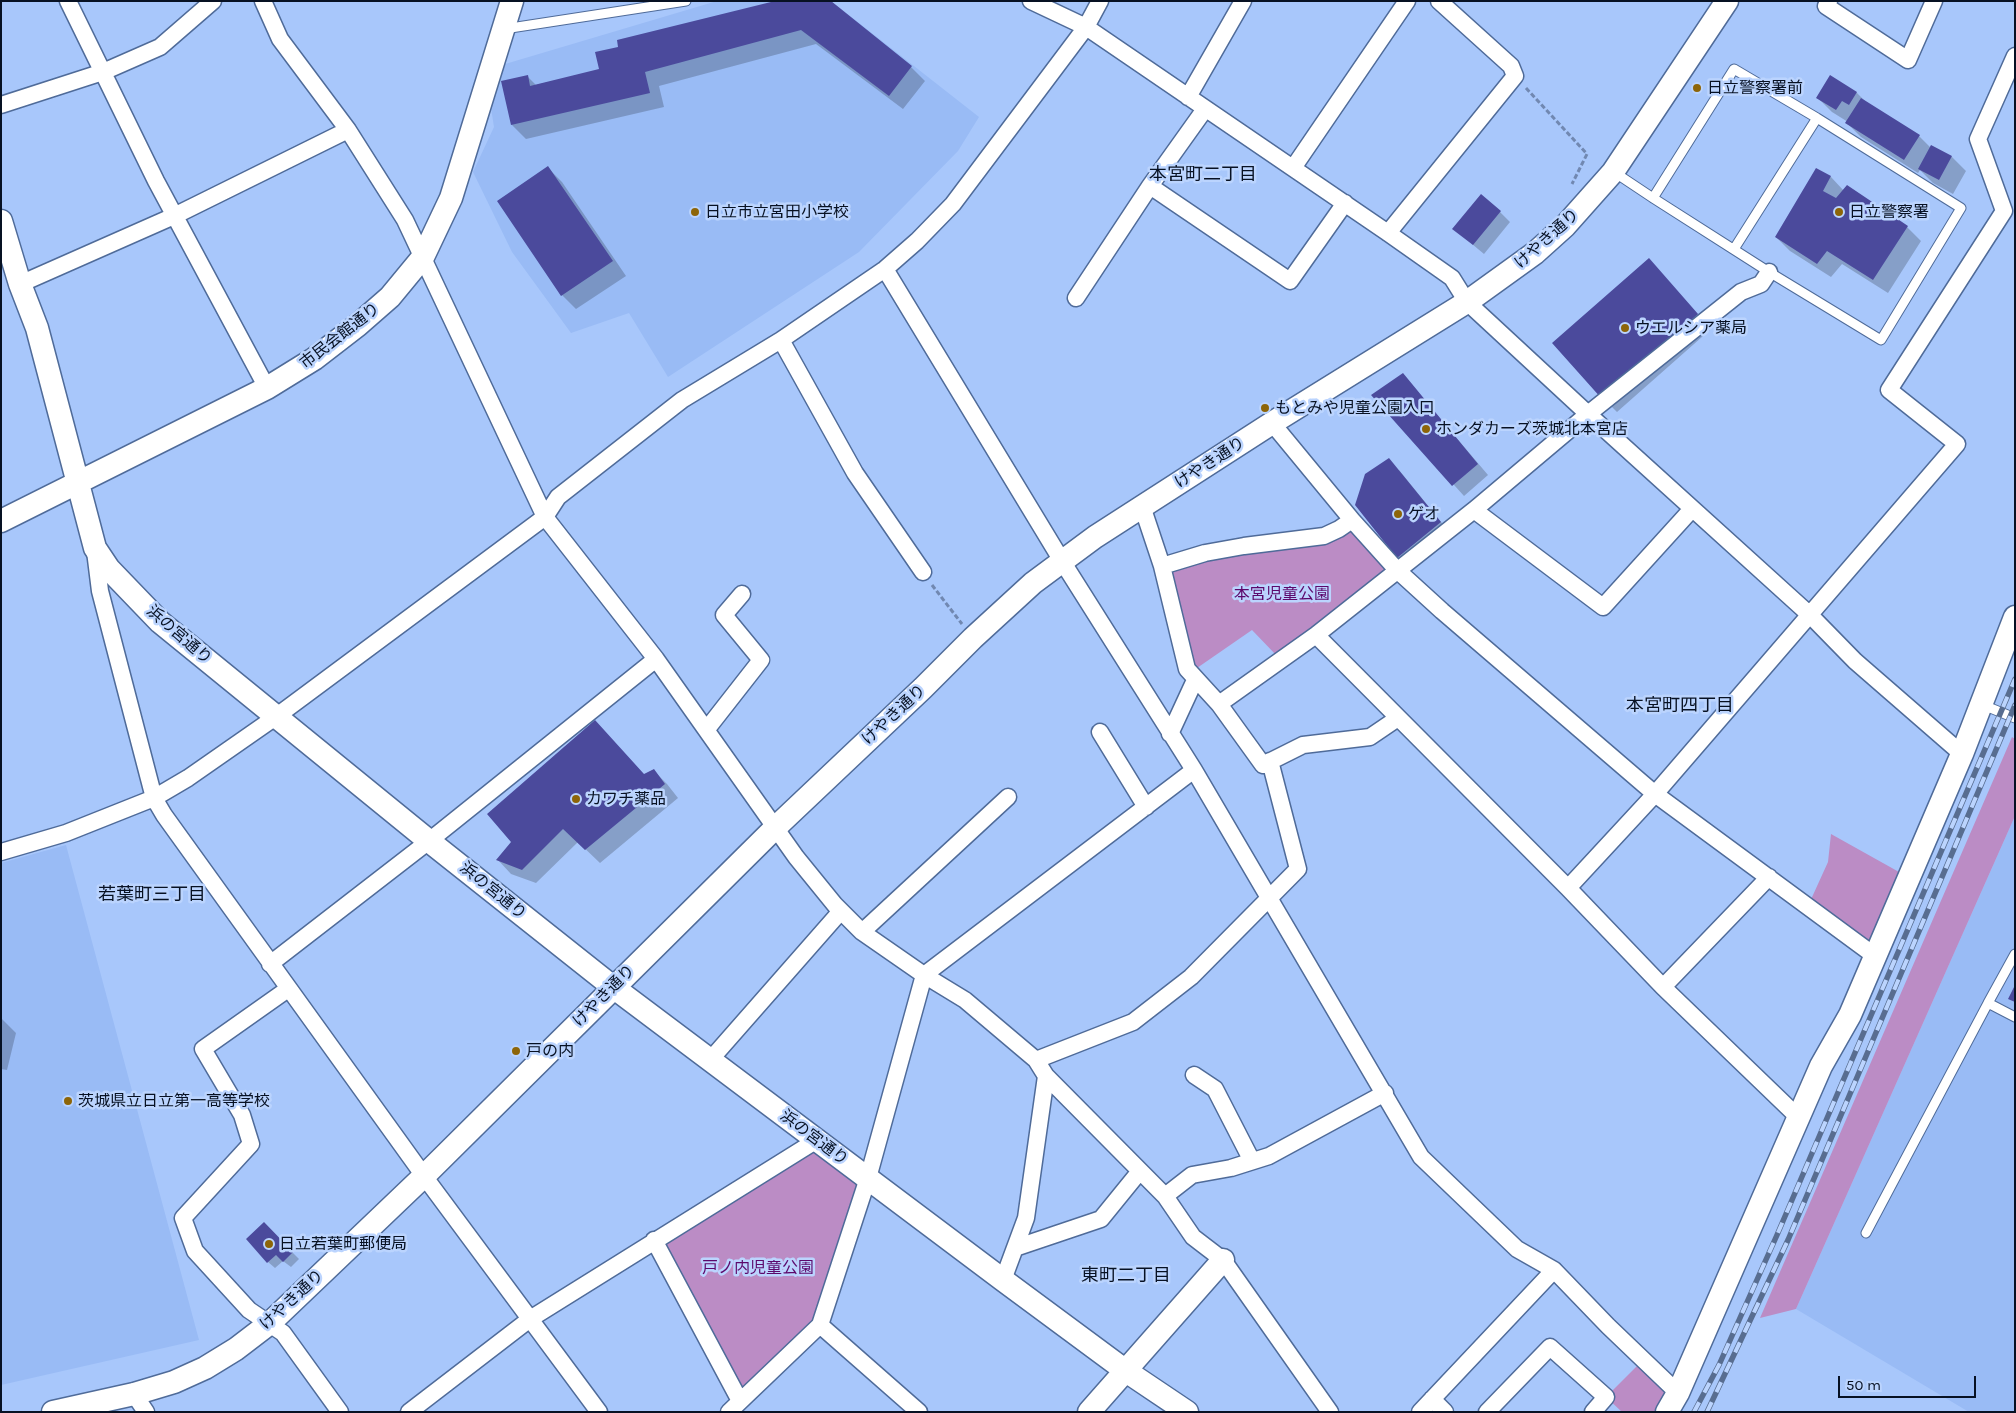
<!DOCTYPE html>
<html>
<head>
<meta charset="utf-8">
<style>
  body { margin:0 }
  #map { position:relative; width:2016px; height:1413px; overflow:hidden; background:#a8c7fb; font-family:Karla,sans-serif }
  canvas { display:block }
  .frame { position:absolute; inset:0; border:2px solid #071123; pointer-events:none }
  .scale { position:absolute; left:1838px; top:1376px; width:138px; height:22px; box-sizing:border-box; border:2px solid #071123; border-top:0; padding-left:6px; font-size:15px; line-height:18px; white-space:nowrap; color:#071123; -webkit-text-stroke:4px #bbd4fe; paint-order:stroke }
</style>
</head>
<body>
<div id="map">
<canvas width="2016" height="1413"></canvas>
<div class="frame"></div>
<div class="scale">50 m</div>
</div>
<script>
const context = document.querySelector('canvas').getContext('2d');
context.lineJoin = 'round';
function paint(path, color) { context.fillStyle = color; context.fill(path, 'evenodd'); }
const shape = rows => new Path2D(rows.map(r => 'M' + r).join(''));
function strokePath(path, color, width, dash) { context.strokeStyle = color; context.lineWidth = width; context.lineCap = dash ? 'butt' : 'round'; context.setLineDash(dash || []); context.stroke(path); }
function label(font, color, halo, rows, align = 'center') {
  context.font = font + ' Karla,"Noto Sans JP",sans-serif'; context.lineWidth = 5; context.setLineDash([]); context.textBaseline = 'middle'; context.strokeStyle = halo; context.fillStyle = color; for (const [text, x, y, turn = 0] of rows) {
    context.save(); context.translate(x, y); context.rotate((+turn || 0) * Math.PI / 180); context.textAlign = isNaN(turn) ? turn : align; if (halo) context.strokeText(text, 0, 0); context.fillText(text, 0, 0); context.restore();
  }
}
paint(shape([
  [717,1,831,1,979,117,958,151,859,252,668,377,629,313,571,333,512,252,473,172,494,127,485,70],
  [2015,816,2015,1412,1969,1412,1796,1309],
  [66,845,199,1340,1,1385,1,863]
]), '#99bbf5');
paint(shape([
  [1351,529,1386,569,1277,656,1252,630,1197,668,1186,654,1166,573,1211,558,1255,553,1311,544],
  [2012,737,2015,739,2015,816,1796,1309,1760,1318],
  [1831,834,1908,877,1875,956,1808,906,1828,862],
  [816,1149,868,1178,820,1325,746,1395,654,1240],
  [1643,1360,1678,1393,1667,1412,1622,1412,1606,1397]
]), '#bb8cc5');
paint(shape([
  [829,1,911,67,925,81,903,109,816,44,659,86,664,107,526,139,512,125,527,76,536,85,601,70],
  [1830,77,1857,93,1867,103,1919,136,1931,148,1932,146,1952,157,1966,171,1953,194,1933,183,1920,170,1918,173,1861,137,1847,123,1848,122,1832,112,1818,98],
  [548,168,562,182,626,276,576,309,562,295,498,201],
  [1816,170,1831,177,1844,191,1907,227,1921,241,1888,293,1842,264,1831,277,1790,251,1776,237],
  [1500,212,1510,222,1484,254,1454,229],
  [1662,274,1711,329,1617,412,1603,398],
  [1403,375,1488,475,1464,496,1373,395],
  [1399,470,1450,533,1408,567,1398,557],
  [653,770,667,784,678,798,600,863,578,842,536,883,511,874,498,860],
  [1,1018,16,1033,7,1070,1,1069],
  [264,1224,299,1259,291,1267,283,1261,275,1268,268,1262]
]), '#0003');
paint(shape([
  [775,1,831,1,912,66,889,96,801,30,645,72,650,93,511,125,501,81,528,75,530,86,599,69,595,52,618,47,617,40],
  [1830,75,1857,92,1849,105,1842,101,1836,110,1816,98],
  [1861,98,1920,135,1904,160,1845,123],
  [1931,145,1952,156,1939,180,1918,169],
  [548,166,613,261,561,296,497,201],
  [1816,168,1831,176,1823,191,1836,198,1847,185,1908,226,1873,280,1827,251,1817,264,1775,237],
  [1481,194,1501,211,1473,245,1452,229],
  [1649,258,1698,314,1602,399,1552,343],
  [1403,373,1478,464,1452,486,1371,395],
  [1389,458,1441,522,1397,558,1355,505,1365,474],
  [595,720,644,774,654,769,665,784,585,850,563,829,522,870,496,860,511,842,487,814],
  [2015,985,2015,1002,2008,999],
  [264,1222,293,1252,283,1262,276,1255,267,1263,246,1239]
]), '#4b4a9c');
const lane = shape([
  [504,29,686,1],
  [1614,172,1653,198,1769,272,1881,340,1961,208,1817,118,1734,69,1653,198],
  [1734,249,1817,118],
  [1983,705,2015,718],
  [2015,954,1988,1003,2015,1017],
  [1866,1233,1988,1003]
]);
const street = shape([
  [68,1,156,181,267,388],
  [263,1,280,39,348,130,405,220,545,517,656,659,796,857,835,905,862,932,924,975,965,1000,1036,1060,1046,1076,1165,1196,1193,1237,1223,1260,1330,1412],
  [1031,1,1086,27,1388,233,1452,278,1467,302,1588,414,1810,615,1855,661,1962,754],
  [1829,1,1826,6,1908,60,1934,1],
  [1188,97,1243,1],
  [1,105,103,72,160,47,213,1],
  [1293,168,1407,1],
  [1150,186,1290,281,1345,203],
  [1388,233,1515,76,1511,66,1439,1],
  [885,269,1062,561,1194,770,1421,1157,1517,1249,1554,1270,1608,1326,1678,1393],
  [20,284,174,216,348,130],
  [1076,298,1150,186,1205,109],
  [781,340,855,473,923,572],
  [1272,423,1352,520,1397,570,1442,611,1655,794,1875,956],
  [1142,506,1162,566,1187,669,1219,704,1316,635,1474,510,1588,414,1741,292,1761,284,1769,272],
  [1474,510,1603,607,1692,509],
  [95,551,100,591,154,798,164,815,424,1176,599,1412],
  [1162,566,1205,553,1244,546,1324,536,1339,529,1352,520],
  [1316,635,1568,888,1663,987,1799,1118],
  [1219,704,1263,765,1303,745,1370,737,1398,718],
  [707,729,761,660,724,615,742,594],
  [1100,732,1146,807],
  [1170,734,1195,680],
  [1,852,66,833,154,798,188,778,277,716,545,517,558,497,682,400,781,340,885,269,917,241,953,204,1086,27,1100,1],
  [1568,888,1655,794,1957,444,1889,390,2004,211,1978,139,2015,56],
  [862,932,1008,797],
  [270,964,429,841,656,659],
  [1663,987,1769,877],
  [288,989,203,1049,242,1115,251,1144,183,1218,195,1251,249,1310,283,1333,340,1412],
  [711,1059,841,911],
  [1036,1060,1133,1022,1191,977,1298,869,1270,761],
  [1194,1075,1215,1089,1252,1161],
  [1165,1196,1192,1175,1231,1168,1269,1156,1385,1093],
  [654,1240,740,1401],
  [1015,1248,1101,1219,1140,1171],
  [1003,1280,1026,1218,1046,1076],
  [820,1325,919,1412],
  [134,1394,146,1412],
  [1432,1399,1445,1412],
  [409,1412,530,1319,817,1140],
  [729,1412,820,1325,868,1178,924,975,1194,770],
  [1420,1412,1554,1270],
  [1487,1412,1550,1347,1606,1397,1593,1412]
]);
const secondary = shape([
  [1,221,20,284,37,328,95,548,109,569,160,622,429,841,613,987,1003,1280,1126,1371,1187,1412],
  [1,521,267,388,314,359,358,325,390,297,423,257,451,198,512,1],
  [53,1412,134,1394,174,1382,205,1368,236,1349,270,1323,424,1176,776,827,923,688,973,638,1033,583,1095,537,1272,423,1467,302,1535,253,1565,226,1613,172,1727,1],
  [1089,1412,1223,1260],
  [1667,1412,1678,1393,1821,1066,1850,1015,1962,754,2015,617]
]);
strokePath(lane, '#4f6b99', 11);
strokePath(street, '#4f6b99', 19);
strokePath(secondary, '#4f6b99', 25);
strokePath(shape([
  [1526,88,1587,154,1572,184],
  [932,585,962,624]
]), '#7188b1', 3, [5, 2.5]);
strokePath(lane, '#fff', 9);
strokePath(street, '#fff', 16);
strokePath(secondary, '#fff', 22);
const rail = shape([
  [1694,1412,1719,1365,1777,1235,2015,679],
  [1707,1412,1788,1240,2015,705]
]);
strokePath(rail, '#586d90', 5.5);
strokePath(rail, '#bbd4fe', 4, [11]);
for (const [x, y, r, color] of [
  [1697,88,5,"#8d6508"],
  [695,212,5,"#8d6508"],
  [1839,212,5,"#8d6508"],
  [1625,328,5,"#8d6508"],
  [1265,408,5,"#8d6508"],
  [1426,429,5,"#8d6508"],
  [1398,514,5,"#8d6508"],
  [576,799,5,"#8d6508"],
  [516,1051,5,"#8d6508"],
  [68,1101,5,"#8d6508"],
  [269,1244,5,"#8d6508"]
]) { const dot = new Path2D(); dot.arc(x, y, r, 0, 2 * Math.PI); context.fillStyle = color; context.fill(dot); strokePath(dot, '#bbd4fe', 2); }
label('16px', '#071123', '#bbd4fe', [
  ["日立警察署前",1707,88],
  ["日立市立宮田小学校",705,212],
  ["日立警察署",1849,212],
  ["ウエルシア薬局",1635,328],
  ["もとみや児童公園入口",1275,408],
  ["ホンダカーズ茨城北本宮店",1436,429],
  ["ゲオ",1408,514],
  ["カワチ薬品",586,799],
  ["戸の内",526,1051],
  ["茨城県立日立第一高等学校",78,1101],
  ["日立若葉町郵便局",279,1244]
], 'left');
label('16px', '#071123', '#bbd4fe', [
  ["けやき通り",1547,239,-42],
  ["市民会館通り",340,336,-38],
  ["けやき通り",1210,463,-33],
  ["浜の宮通り",179,635,41],
  ["けやき通り",894,715,-43],
  ["浜の宮通り",493,891,39],
  ["けやき通り",604,996,-45],
  ["浜の宮通り",814,1138,37],
  ["けやき通り",292,1300,-43]
]);
label('16px', '#5c086b', '#bbd4fe', [
  ["本宮児童公園",1282,594],
  ["戸ノ内児童公園",758,1268]
]);
label('18px', '#071123', '#bbd4fe', [
  ["本宮町二丁目",1203,175],
  ["本宮町四丁目",1680,706],
  ["若葉町三丁目",152,895],
  ["東町二丁目",1126,1276]
]);
</script>
</body>
</html>
